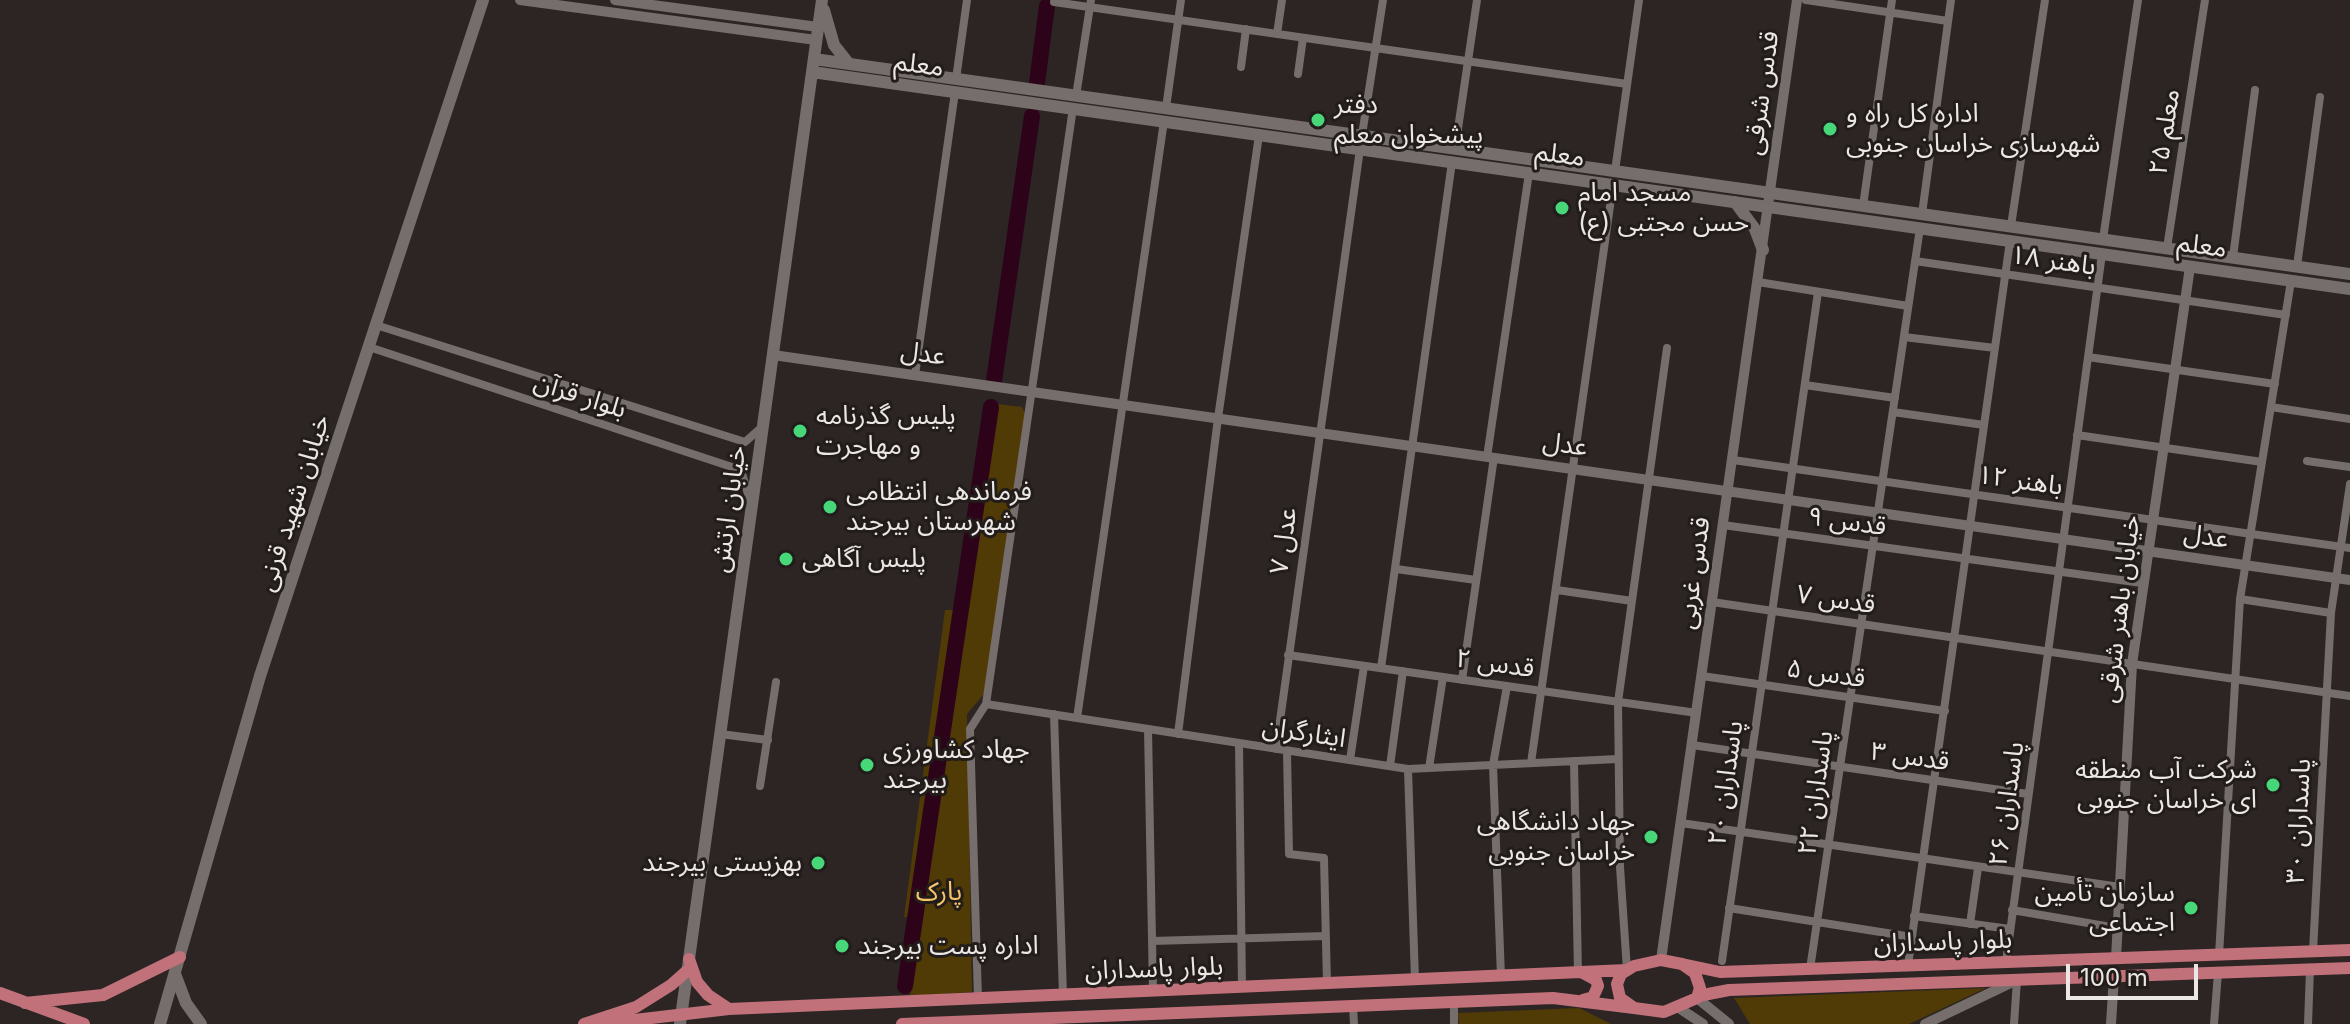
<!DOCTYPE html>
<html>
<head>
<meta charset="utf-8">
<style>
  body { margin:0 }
  #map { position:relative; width:2350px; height:1024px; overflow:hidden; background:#2c2524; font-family:Inter,sans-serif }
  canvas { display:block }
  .scale { position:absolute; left:2066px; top:964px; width:132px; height:36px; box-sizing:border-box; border:4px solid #ebe7e5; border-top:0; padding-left:10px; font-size:24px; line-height:28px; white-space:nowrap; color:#ebe7e5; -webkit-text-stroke:6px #221c1a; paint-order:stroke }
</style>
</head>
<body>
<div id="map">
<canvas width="2350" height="1024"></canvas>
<div class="scale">100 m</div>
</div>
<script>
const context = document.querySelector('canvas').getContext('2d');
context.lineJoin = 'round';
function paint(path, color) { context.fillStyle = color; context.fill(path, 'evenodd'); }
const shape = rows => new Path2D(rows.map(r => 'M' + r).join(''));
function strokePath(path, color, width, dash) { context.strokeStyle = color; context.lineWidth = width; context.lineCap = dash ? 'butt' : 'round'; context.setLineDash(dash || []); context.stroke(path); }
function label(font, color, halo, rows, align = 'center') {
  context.font = font + ' Inter,"Noto Sans Arabic",sans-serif'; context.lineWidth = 6; context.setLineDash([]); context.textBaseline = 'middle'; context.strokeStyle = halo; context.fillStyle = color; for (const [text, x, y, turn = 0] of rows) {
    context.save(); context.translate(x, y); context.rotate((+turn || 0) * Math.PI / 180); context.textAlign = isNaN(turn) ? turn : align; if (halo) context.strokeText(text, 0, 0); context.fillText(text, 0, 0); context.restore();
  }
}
paint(shape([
  [989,403,1022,407,1025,413,984,694,967,714,972,992,910,996,921,918,904,917,945,610,955,610],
  [1986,988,1909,1024,1750,1024,1734,998],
  [1579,1008,1611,1024,1459,1024,1458,1013]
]), '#503a05');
strokePath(shape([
  [1037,83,1047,6],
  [994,381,1032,116],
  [905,986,991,407]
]), '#2d031a', 16);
strokePath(shape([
  [1806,0,1948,21],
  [1054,2,1627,84],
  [1277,34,1282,0],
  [1241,67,1246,29],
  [1298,74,1303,38],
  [956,79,967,0],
  [1076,96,1091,0],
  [1166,108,1181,0],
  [1362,135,1383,0],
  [1455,149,1477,0],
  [1615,171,1639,0],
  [1863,206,1892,0],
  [1922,214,1951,0],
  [2011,226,2045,0],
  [2103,239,2138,0],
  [2167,248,2205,0],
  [2233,257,2255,90],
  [1915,261,2286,315],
  [2297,266,2320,97],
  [1758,282,1908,306],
  [376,325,745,442,762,427],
  [1904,337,1995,348],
  [369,347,741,470,750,501],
  [2088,357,2275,384],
  [915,375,955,92],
  [1805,385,1895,398],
  [2271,407,2350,419],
  [1893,412,1984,425],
  [2077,435,2262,462],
  [1487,457,1529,173],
  [1733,460,2350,548],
  [2307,461,2350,467],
  [1723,525,2142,583],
  [1396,569,1476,580],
  [1557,590,1632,601],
  [2240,599,2331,613],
  [1712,602,2350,696],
  [1288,655,1697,713],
  [1381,668,1452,162],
  [1702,676,1945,711],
  [1462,680,1494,457],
  [986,704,1408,769,1618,759],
  [1054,714,1063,995],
  [1077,718,1164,121],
  [1148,729,1153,991],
  [720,734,768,740],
  [1178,734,1218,418,1259,135],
  [1239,743,1242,988],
  [1692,745,2028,794],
  [1276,749,1360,149],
  [1287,751,1289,854,1324,858,1327,984],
  [1350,760,1364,666],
  [1574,761,1578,974],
  [1531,763,1613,185],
  [1390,766,1403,671],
  [1429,768,1443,677],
  [1408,769,1415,980],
  [760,786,776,682],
  [1681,823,2120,887],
  [1729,908,1912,937],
  [2012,910,2117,928],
  [1914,916,2010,929],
  [1970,924,1978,868],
  [1152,941,1326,936],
  [2313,951,2331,613,2350,484],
  [2219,955,2240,599,2291,281],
  [1722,961,1818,292],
  [2006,962,2102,254],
  [1908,965,2010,241],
  [1810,969,1920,228],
  [1627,970,1620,867,1618,702,1667,348],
  [1501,977,1493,765,1507,686],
  [978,999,970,729,986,704,1073,108],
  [1454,1002,1454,1024],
  [1353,1006,1354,1024],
  [2014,1024,2017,980],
  [2214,1024,2218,973],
  [2308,1024,2310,969]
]), '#756e6c', 8);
strokePath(shape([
  [520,0,816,40],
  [615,0,818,27],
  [773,355,2350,580],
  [2116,958,2132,664,2190,267],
  [1661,960,1797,0],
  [1697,998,1729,1024],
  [1679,1008,1703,1024],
  [1925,1024,2017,980],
  [2111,1024,2114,976]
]), '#756e6c', 10);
strokePath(shape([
  [824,10,834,45,849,64],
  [814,59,2350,274],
  [812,72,2350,289],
  [1735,202,1755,229,1763,250],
  [175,974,186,1003,201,1024],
  [160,1024,260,676,483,0],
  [680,1024,822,0]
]), '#756e6c', 12);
strokePath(shape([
  [689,959,697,982,708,995,729,1009],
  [1661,960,1682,964,1695,973,1700,988,1697,998,1664,1012,1634,1008,1620,998,1617,984,1621,974,1634,966,1661,960],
  [1682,964,1720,972,2350,950],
  [1583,973,1596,980,1598,986,1593,997,1583,1000],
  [0,993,84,1024],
  [1698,996,1729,990,2350,968],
  [25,1003,103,995,180,957],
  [584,1024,636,1007,671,985,688,970],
  [600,1024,729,1009,1627,970],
  [902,1024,1553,998,1634,1008]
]), '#c1717a', 12);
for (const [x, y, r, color] of [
  [1318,120,8,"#47d779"],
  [1830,129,8,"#47d779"],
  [1562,208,8,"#47d779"],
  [800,431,8,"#47d779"],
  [830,507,8,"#47d779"],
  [786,559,8,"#47d779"],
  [867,765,8,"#47d779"],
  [2273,785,8,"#47d779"],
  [1651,837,8,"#47d779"],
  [818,863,8,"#47d779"],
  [2191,908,8,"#47d779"],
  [842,946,8,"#47d779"]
]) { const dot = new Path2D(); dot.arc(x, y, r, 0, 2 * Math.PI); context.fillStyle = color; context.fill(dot); strokePath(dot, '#221c1a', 3); }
label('26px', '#ebe7e5', '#221c1a', [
  ["معلم",919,65,8],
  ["قدس شرقی",1762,93,-82],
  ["معلم ۲۵",2165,132,-81],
  ["معلم",1560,155,8],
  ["معلم",2202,246,8],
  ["باهنر ۱۸",2053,261,8],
  ["عدل",923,354,8],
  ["بلوار قرآن",580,396,18],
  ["عدل",1565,445,8],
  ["باهنر ۱۲",2020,481,8],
  ["خیابان شهید قرنی",294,503,-72],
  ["خیابان ارتش",729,509,-82],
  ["قدس ۹",1847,522,8],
  ["عدل",2206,537,8],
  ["عدل ۷",1284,541,-82],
  ["قدس غربی",1694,573,-82],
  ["قدس ۷",1836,600,8],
  ["خیابان باهنر شرقی",2120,609,-83],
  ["قدس ۲",1495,664,8],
  ["قدس ۵",1826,674,8],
  ["ایثارگران",1304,733,9],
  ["قدس ۳",1910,757,8],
  ["پاسداران ۲۰",1726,783,-82],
  ["پاسداران ۲۲",1816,793,-82],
  ["پاسداران ۲۶",2007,804,-82],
  ["پاسداران ۳۰",2299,821,-87],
  ["بلوار پاسداران",1943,942,-2],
  ["بلوار پاسداران",1154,969,-2]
]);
label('26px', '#ebe7e5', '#221c1a', [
  ["دفتر",1334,105],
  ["پیشخوان معلم",1334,135],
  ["اداره کل راه و",1846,114],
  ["شهرسازی خراسان جنوبی",1846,144],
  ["مسجد امام",1578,193],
  ["حسن مجتبی (ع)",1578,223],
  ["پلیس گذرنامه",816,416],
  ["و مهاجرت",816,446],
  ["فرماندهی انتظامی",846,492],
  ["شهرستان بیرجند",846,522],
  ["پلیس آگاهی",802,559],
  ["جهاد کشاورزی",883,750],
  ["بیرجند",883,780],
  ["شرکت آب منطقه",2257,770,"right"],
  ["ای خراسان جنوبی",2257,800,"right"],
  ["جهاد دانشگاهی",1635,822,"right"],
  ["خراسان جنوبی",1635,852,"right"],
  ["بهزیستی بیرجند",802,863,"right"],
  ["سازمان تأمین",2175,893,"right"],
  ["اجتماعی",2175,923,"right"],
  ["اداره پست بیرجند",858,946]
], 'left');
label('26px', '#f6c669', '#221c1a', [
  ["پارک",939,892]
]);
</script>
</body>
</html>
